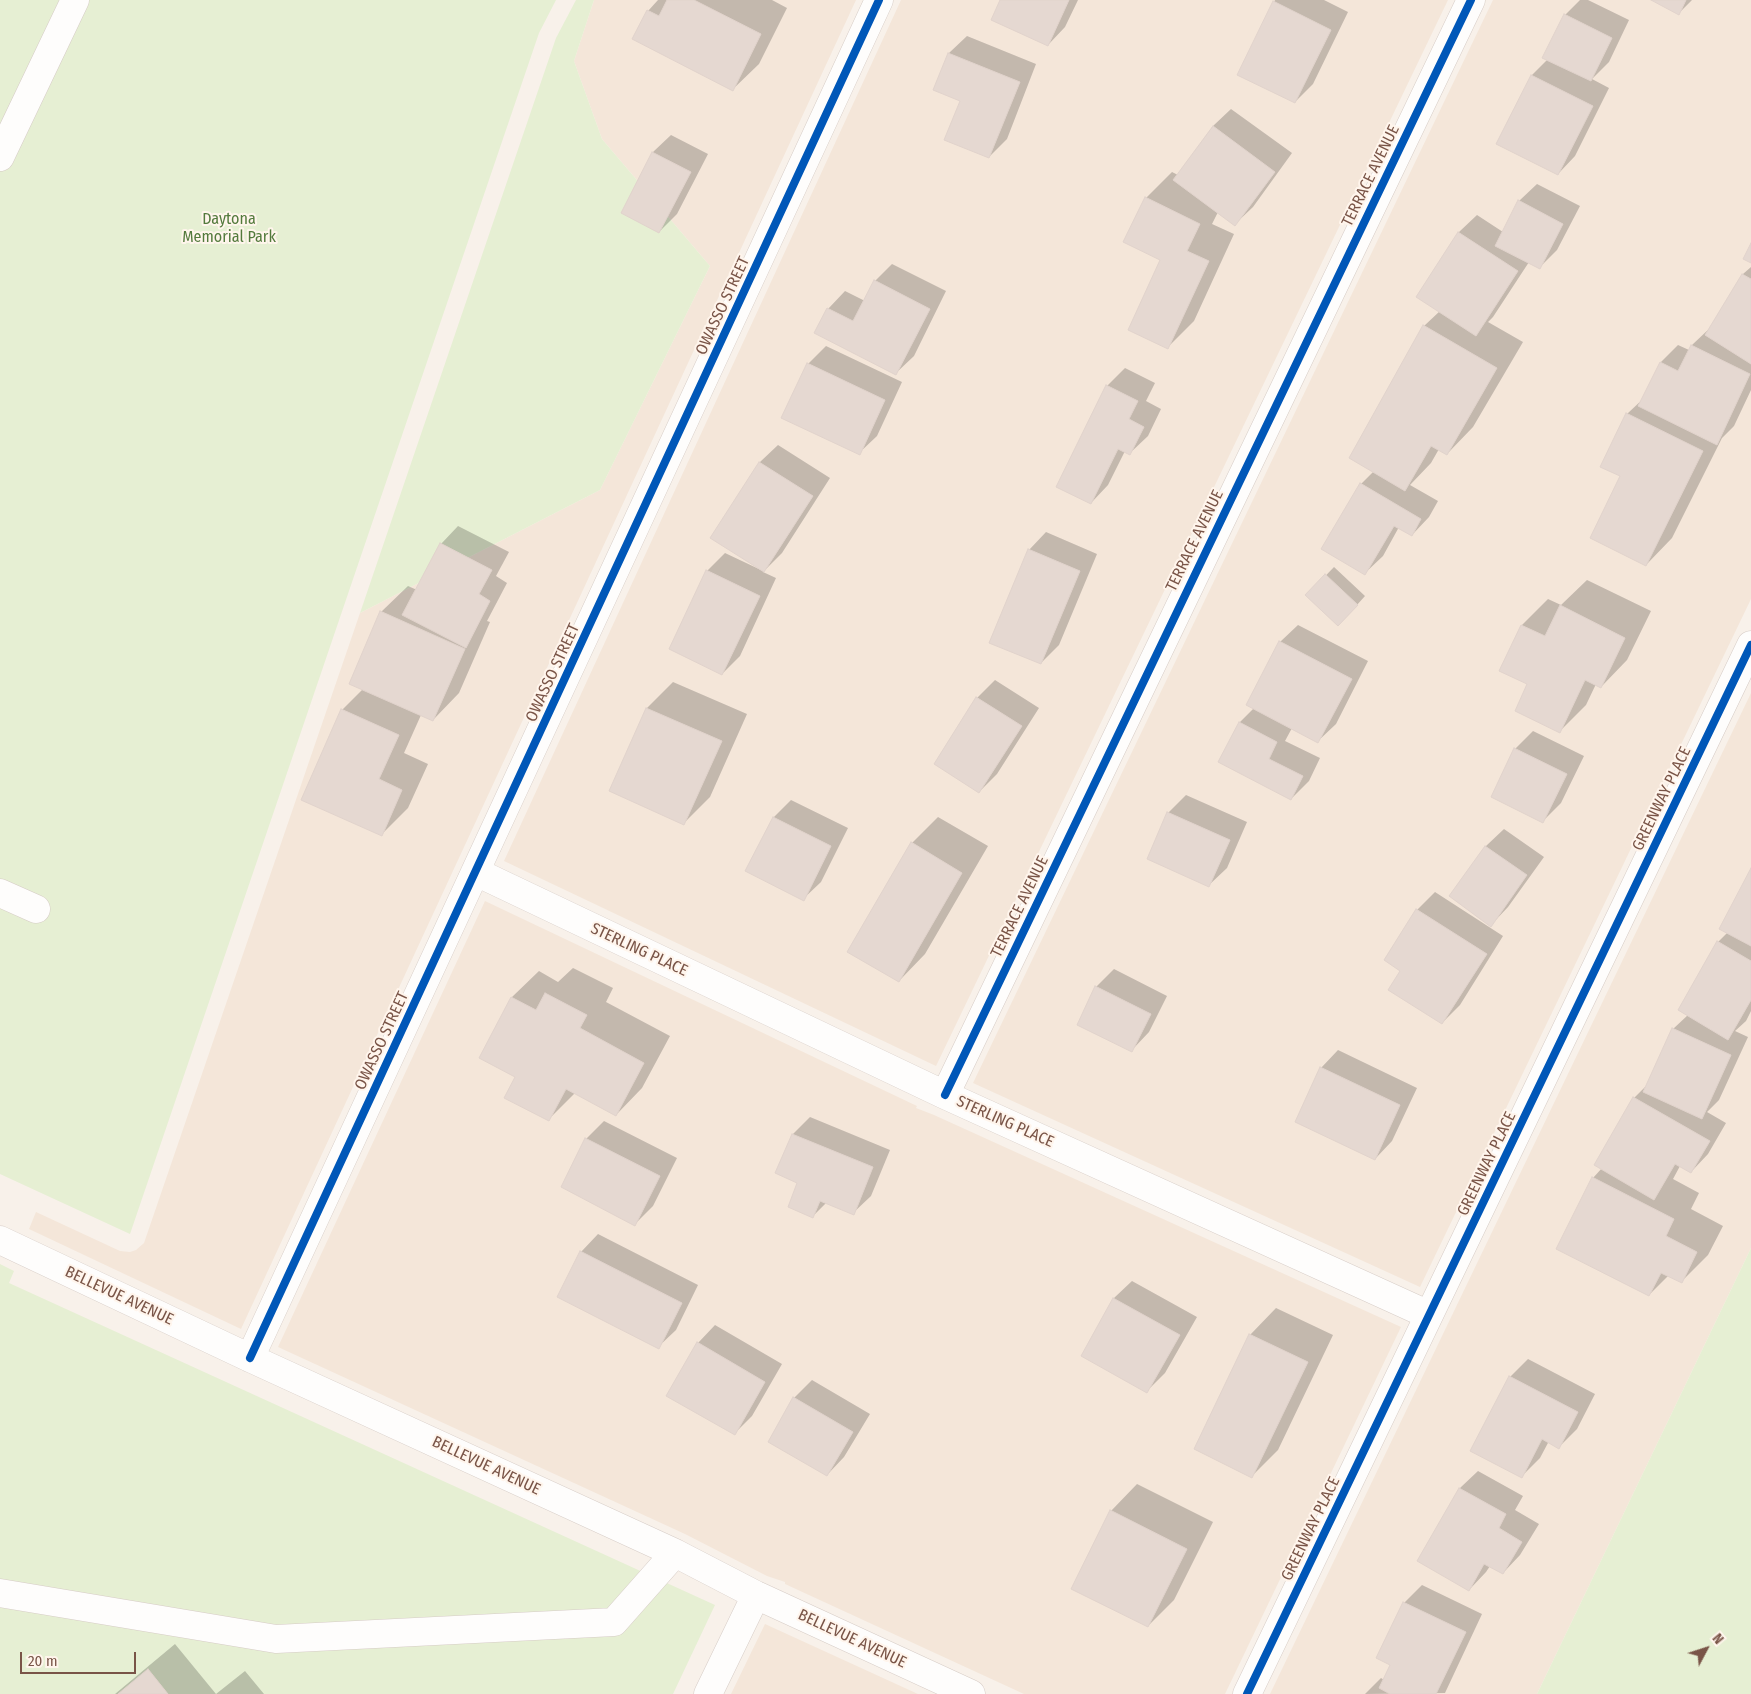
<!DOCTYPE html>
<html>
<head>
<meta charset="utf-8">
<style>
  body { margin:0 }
  #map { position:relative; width:1751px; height:1694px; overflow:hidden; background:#f8f1ea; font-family:"Fira Sans Condensed",sans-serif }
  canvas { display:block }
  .north { position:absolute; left:1681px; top:1624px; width:50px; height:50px; -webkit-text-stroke:4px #fff5ec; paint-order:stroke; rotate:50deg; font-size:14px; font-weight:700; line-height:20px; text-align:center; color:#795447 }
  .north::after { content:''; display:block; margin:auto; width:18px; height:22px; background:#795447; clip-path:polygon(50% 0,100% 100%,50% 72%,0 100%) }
  .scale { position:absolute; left:20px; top:1652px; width:116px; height:22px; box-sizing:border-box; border:2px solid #795447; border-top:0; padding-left:6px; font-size:15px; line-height:18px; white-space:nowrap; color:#795447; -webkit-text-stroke:4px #fff5ec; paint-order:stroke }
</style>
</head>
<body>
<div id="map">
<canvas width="1751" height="1694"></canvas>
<div class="north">N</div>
<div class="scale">20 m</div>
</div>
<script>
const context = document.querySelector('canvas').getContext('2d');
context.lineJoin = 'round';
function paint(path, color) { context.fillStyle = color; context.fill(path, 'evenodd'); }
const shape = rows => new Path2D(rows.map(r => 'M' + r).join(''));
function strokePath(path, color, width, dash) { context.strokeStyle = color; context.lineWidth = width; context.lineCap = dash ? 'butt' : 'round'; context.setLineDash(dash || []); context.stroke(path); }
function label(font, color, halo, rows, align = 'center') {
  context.font = font + ' "Fira Sans Condensed",sans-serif'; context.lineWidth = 4; context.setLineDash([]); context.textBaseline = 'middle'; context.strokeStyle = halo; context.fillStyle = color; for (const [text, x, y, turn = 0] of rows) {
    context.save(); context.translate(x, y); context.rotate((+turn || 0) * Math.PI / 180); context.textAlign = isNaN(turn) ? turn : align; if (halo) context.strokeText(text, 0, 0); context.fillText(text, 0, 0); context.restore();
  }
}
paint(shape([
  [594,0,856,0,241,1329,29,1229,36,1212,120,1251,130,1252,136,1250,144,1243,360,613,600,490,710,266,602,139,574,61],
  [901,0,1448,0,936,1066,504,861],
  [1493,0,1751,0,1751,599,1420,1287,973,1083],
  [1751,693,1751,1248,1537,1694,1270,1694],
  [485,901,917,1106,916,1108,934,1115,1401,1327,1225,1694,1024,1694,785,1584,785,1582,767,1576,685,1534,278,1347],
  [765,1624,918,1694,731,1694]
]), '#f4e6d9');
paint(shape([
  [0,0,556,0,539,33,130,1234,0,1174],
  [576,0,594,0,574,61,602,139,710,266,600,490,360,613,556,38],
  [1751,1248,1751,1694,1537,1694],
  [0,1264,14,1271,9,1283,715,1605,673,1694,0,1694]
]), '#e6efd3');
paint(shape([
  [658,0,772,0,787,8,759,64,732,90,648,11],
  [1002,0,1078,0,1065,27,1048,45],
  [1275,0,1324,0,1348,12,1313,84,1295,102,1274,2],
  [1580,0,1588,0,1629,20,1609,62,1592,79,1609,88,1575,156,1558,174,1498,143,1532,75,1548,59,1565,15],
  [1653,0,1692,0,1679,13],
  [967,36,1036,64,1007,139,989,157,961,100,935,90,949,53],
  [1231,109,1292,153,1253,207,1235,224,1218,212,1212,224,1234,234,1194,321,1168,347,1162,259,1146,198,1172,172,1178,175,1213,126],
  [671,135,708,154,677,214,659,232,623,212,653,152],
  [1537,184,1580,206,1557,250,1539,268,1529,262,1493,317,1488,322,1523,342,1473,427,1447,454,1439,449,1431,463,1410,485,1438,501,1429,517,1412,535,1399,527,1383,556,1365,573,1361,484,1374,471,1424,326,1440,311,1418,297,1459,232,1477,215,1503,232,1519,201],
  [892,264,946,291,914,356,896,373,828,309,845,291,865,301,875,281],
  [1751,267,1751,390,1734,426,1722,438,1672,538,1646,565,1622,476,1627,414,1644,398,1661,362,1678,345,1689,350,1692,345,1710,328,1743,274],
  [826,346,902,382,877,436,859,453,808,364],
  [1125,368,1155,383,1146,401,1161,409,1148,436,1130,453,1125,451,1108,485,1091,503,1058,486,1107,386],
  [778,445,830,478,782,553,763,572,776,578,740,656,722,674,707,571,725,553,761,570,761,569,712,538,760,462],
  [458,526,509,552,496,576,507,583,487,621,490,622,459,693,433,720,421,715,404,753,428,764,408,808,381,835,342,710,363,689,381,612,408,586,417,590,441,544],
  [1046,532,1097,554,1059,645,1041,663,1029,550],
  [1334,567,1365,596,1347,616,1307,595],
  [1587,580,1651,611,1627,660,1601,687,1596,684,1586,705,1560,731,1529,684,1522,625,1548,599,1561,605],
  [1298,625,1368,661,1336,724,1318,741,1292,728,1285,741,1320,758,1309,781,1291,799,1220,762,1240,722,1254,708,1280,642],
  [995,680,1039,708,997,774,979,792,977,698],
  [673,682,747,714,710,797,684,823,610,791,647,708],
  [1533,731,1584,756,1561,803,1543,821,1515,749],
  [1186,795,1247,822,1227,868,1209,885,1168,813],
  [791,800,848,828,821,882,803,899,747,871,774,817],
  [938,817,988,846,925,954,899,981,912,843],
  [1504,829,1544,857,1508,907,1491,925,1450,896,1486,846],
  [1751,871,1751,1011,1746,1021,1735,1031,1748,1037,1719,1100,1707,1112,1726,1123,1708,1154,1691,1172,1680,1166,1673,1179,1699,1193,1691,1209,1723,1226,1708,1255,1682,1281,1669,1275,1649,1295,1593,1178,1602,1168,1634,1098,1649,1083,1673,1029,1688,1015,1718,942,1728,932],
  [1435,892,1503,936,1460,1005,1442,1023,1402,970,1385,959,1417,910],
  [573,968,613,988,606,1002,670,1036,642,1088,616,1115,575,1093,548,1120,517,1076,481,1057,512,997,539,971,558,982],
  [1114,969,1167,996,1149,1032,1132,1050,1096,987],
  [1338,1050,1417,1088,1392,1141,1375,1159,1321,1068],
  [810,1117,890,1150,871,1196,853,1213,827,1202,812,1217,793,1134],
  [604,1121,677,1158,653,1206,635,1224,586,1139],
  [598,1234,698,1285,676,1330,658,1347,581,1252],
  [1132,1281,1197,1317,1165,1373,1147,1391,1083,1355,1114,1298],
  [1276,1308,1333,1335,1278,1450,1252,1476,1250,1335],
  [715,1325,782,1364,752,1416,734,1434,698,1343],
  [1528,1359,1595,1394,1577,1429,1559,1447,1549,1441,1540,1458,1522,1476,1510,1377],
  [812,1380,870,1414,844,1457,827,1475,794,1398],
  [1478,1471,1523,1496,1515,1510,1539,1524,1520,1555,1503,1573,1490,1566,1486,1572,1469,1590,1419,1561,1460,1488],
  [1137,1484,1213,1522,1174,1600,1148,1626,1111,1511],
  [1422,1585,1482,1614,1445,1693,1365,1694,1381,1678,1384,1680,1392,1664,1404,1603],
  [175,1644,216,1694,245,1671,264,1694,115,1694]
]), '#0003');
const building = shape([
  [667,0,694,0,761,34,733,91,632,39,647,10,659,16,667,0],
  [1000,0,1069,0,1048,46,991,20,1000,0],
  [1651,0,1686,0,1679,15,1651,0],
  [1273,1,1331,30,1295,103,1237,75,1273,1],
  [1564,14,1612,38,1591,81,1542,58,1564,14],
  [948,53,1020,82,989,158,944,140,960,101,933,90,948,53],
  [1531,75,1593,106,1558,175,1496,144,1531,75],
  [1213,126,1275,172,1235,226,1173,180,1213,126],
  [652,152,691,172,659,233,621,213,652,152],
  [1145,197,1200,224,1187,251,1209,261,1168,349,1128,330,1160,260,1123,242,1145,197],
  [1518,200,1563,224,1540,269,1495,246,1518,200],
  [1458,232,1518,271,1476,336,1416,297,1458,232],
  [1751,243,1751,263,1743,259,1751,243],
  [1742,274,1751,279,1751,364,1705,335,1742,274],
  [874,280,930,309,896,375,814,333,827,308,853,321,874,280],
  [1423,325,1497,368,1447,455,1431,446,1405,491,1349,458,1423,325],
  [1691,345,1750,374,1717,445,1638,406,1660,362,1678,371,1691,345],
  [807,363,885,400,860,455,781,418,807,363],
  [1106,385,1138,401,1129,419,1144,427,1130,455,1118,449,1091,504,1056,487,1106,385],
  [1626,413,1703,451,1646,566,1590,538,1620,476,1600,467,1626,413],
  [759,462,813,496,764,572,710,538,759,462],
  [1360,483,1421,519,1412,536,1394,526,1365,575,1321,549,1360,483],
  [440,543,492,570,479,594,490,601,466,648,402,615,440,543],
  [1028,549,1080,571,1041,664,989,643,1028,549],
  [706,570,760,596,722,675,669,649,706,570],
  [1325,574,1358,605,1338,626,1305,595,1325,574],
  [1560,605,1625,638,1601,688,1585,680,1560,733,1515,711,1527,684,1499,671,1521,625,1545,636,1560,605],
  [380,611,465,649,433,721,349,684,380,611],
  [1279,641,1352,679,1318,743,1246,705,1279,641],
  [976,697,1022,726,979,793,934,764,976,697],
  [646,708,722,741,684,825,609,791,646,708],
  [341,709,399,735,379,779,402,790,382,836,301,800,341,709],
  [1239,722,1277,742,1269,759,1303,776,1291,800,1218,762,1239,722],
  [1514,748,1567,774,1543,823,1491,797,1514,748],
  [1167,812,1230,840,1209,887,1147,859,1167,812],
  [773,817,831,846,804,901,745,871,773,817],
  [911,842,962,873,899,982,847,952,911,842],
  [1485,846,1527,875,1491,927,1449,896,1485,846],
  [1751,868,1751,946,1719,929,1751,868],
  [1416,909,1487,954,1442,1024,1388,990,1400,971,1384,960,1416,909],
  [1717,941,1751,961,1751,1000,1728,1040,1678,1010,1717,941],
  [1095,986,1151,1014,1132,1052,1077,1025,1095,986],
  [545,993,587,1015,580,1028,644,1063,616,1116,566,1089,549,1121,504,1098,515,1077,479,1058,511,997,536,1010,545,993],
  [1672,1028,1731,1055,1702,1119,1643,1092,1672,1028],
  [1320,1067,1400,1105,1375,1160,1295,1122,1320,1067],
  [1633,1097,1710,1141,1691,1173,1675,1164,1654,1200,1594,1165,1633,1097],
  [792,1134,873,1167,854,1215,820,1201,813,1218,788,1207,797,1183,775,1173,792,1134],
  [585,1138,660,1176,635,1226,561,1187,585,1138],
  [1592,1177,1674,1219,1666,1236,1697,1252,1682,1283,1661,1273,1649,1296,1556,1249,1592,1177],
  [580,1251,682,1303,659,1349,557,1297,580,1251],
  [1113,1298,1180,1335,1147,1393,1081,1356,1113,1298],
  [1249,1334,1308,1362,1252,1478,1194,1449,1249,1334],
  [697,1342,765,1382,735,1435,666,1396,697,1342],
  [1509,1376,1578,1412,1559,1449,1542,1439,1522,1478,1470,1451,1509,1376],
  [793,1397,853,1432,827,1476,768,1442,793,1397],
  [1459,1488,1506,1514,1499,1528,1522,1542,1503,1574,1484,1564,1469,1591,1417,1561,1459,1488],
  [1110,1510,1187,1549,1148,1627,1071,1589,1110,1510],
  [1403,1602,1466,1632,1436,1694,1390,1694,1379,1688,1390,1665,1376,1658,1403,1602],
  [148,1669,168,1694,118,1694,148,1669]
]);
paint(building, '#e5d8d1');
strokePath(building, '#e1d3cc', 1);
const minor = shape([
  [0,157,75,0],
  [476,872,945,1095,1429,1315],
  [0,893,36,909],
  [945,1095,1471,0],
  [0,1240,250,1358,675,1553,756,1595,971,1694],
  [250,1358,879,0],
  [0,1593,276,1639,614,1622,675,1553],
  [708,1694,756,1595],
  [1247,1694,1751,645]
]);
strokePath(minor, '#d6ccc6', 29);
strokePath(minor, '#fefdfc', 28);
strokePath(shape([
  [945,1095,1471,0],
  [250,1358,879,0],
  [1247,1694,1751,645]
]), '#0057b8', 8);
label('16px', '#795447', '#fff5ec', [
  ["TERRACE AVENUE",1371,176,-64],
  ["OWASSO STREET",723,306,-65],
  ["TERRACE AVENUE",1195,541,-64],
  ["OWASSO STREET",553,673,-65],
  ["GREENWAY PLACE",1662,799,-64],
  ["TERRACE AVENUE",1020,907,-64],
  ["STERLING PLACE",639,950,25],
  ["OWASSO STREET",382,1041,-65],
  ["STERLING PLACE",1005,1122,24],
  ["GREENWAY PLACE",1487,1164,-64],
  ["BELLEVUE AVENUE",119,1296,25],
  ["BELLEVUE AVENUE",486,1466,25],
  ["GREENWAY PLACE",1311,1529,-64],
  ["BELLEVUE AVENUE",852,1639,25]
]);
label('16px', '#537a3c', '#fff5ec', [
  ["Daytona",229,220],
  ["Memorial Park",229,238]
]);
</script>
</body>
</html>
